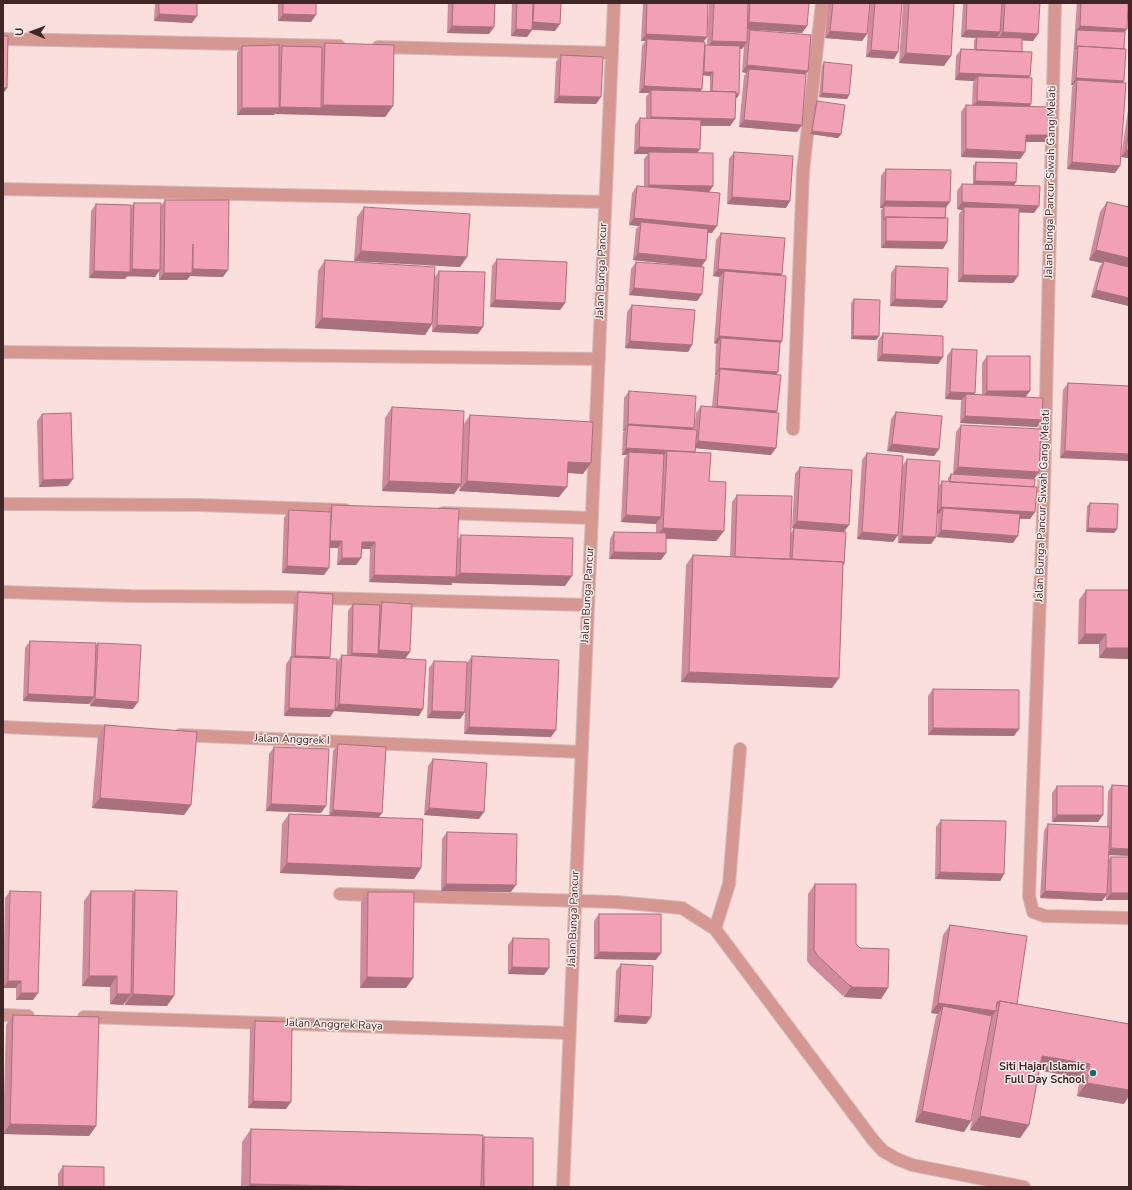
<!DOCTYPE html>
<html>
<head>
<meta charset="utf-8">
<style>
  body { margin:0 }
  #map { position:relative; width:1132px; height:1190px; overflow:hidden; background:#fadfdd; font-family:"Nunito Sans",sans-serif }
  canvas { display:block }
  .frame { position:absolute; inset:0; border:4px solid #402726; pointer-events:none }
  .north { position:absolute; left:12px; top:12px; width:40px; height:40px; -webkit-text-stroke:3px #fef0ef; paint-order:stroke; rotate:271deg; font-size:11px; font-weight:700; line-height:16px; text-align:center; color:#402726 }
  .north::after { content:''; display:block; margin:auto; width:14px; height:18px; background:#402726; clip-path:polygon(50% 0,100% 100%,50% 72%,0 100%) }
</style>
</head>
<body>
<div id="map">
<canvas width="1132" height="1190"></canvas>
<div class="frame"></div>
<div class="north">U</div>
</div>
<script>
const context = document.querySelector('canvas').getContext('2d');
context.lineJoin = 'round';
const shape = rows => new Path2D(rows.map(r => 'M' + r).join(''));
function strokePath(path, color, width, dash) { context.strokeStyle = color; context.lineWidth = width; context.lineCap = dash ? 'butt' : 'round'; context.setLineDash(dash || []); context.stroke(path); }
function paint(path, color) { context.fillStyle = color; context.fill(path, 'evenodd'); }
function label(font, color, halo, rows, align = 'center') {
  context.font = font + ' "Nunito Sans",sans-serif'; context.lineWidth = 3; context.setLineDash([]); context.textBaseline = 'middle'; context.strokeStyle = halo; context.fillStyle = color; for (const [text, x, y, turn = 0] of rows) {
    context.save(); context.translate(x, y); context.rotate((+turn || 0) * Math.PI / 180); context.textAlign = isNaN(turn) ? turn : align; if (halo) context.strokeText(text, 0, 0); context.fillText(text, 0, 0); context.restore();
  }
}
const lane = shape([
  [715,929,729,884,740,749]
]);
const street = shape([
  [1055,3,1044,486,1029,896,1033,912,1045,916,1129,918],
  [3,39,339,46],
  [378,47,612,53],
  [3,189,605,202],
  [3,352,599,359],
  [793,429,803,171,822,3],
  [3,504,200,505,345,510],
  [443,513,592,518],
  [3,592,131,596,283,597,588,605],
  [3,727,116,732],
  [180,735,581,752],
  [340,894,616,902,682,908,715,929,873,1140,883,1151,897,1159,912,1165,1024,1187],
  [3,1015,28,1016],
  [84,1017,569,1033],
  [563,1187,614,3]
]);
strokePath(lane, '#d5bab8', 14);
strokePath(street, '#d5bab8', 14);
strokePath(lane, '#d49792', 12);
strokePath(street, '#d49792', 12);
paint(shape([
  [155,3,197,3,192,23,154,21],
  [278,3,316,3,311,22,278,21],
  [448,3,495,3,494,27,489,34,447,33],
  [512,3,561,3,555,31,532,30,527,37,511,36],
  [643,3,708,3,703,42,705,46,707,45,709,3,809,3,807,26,802,33,758,30,808,71,805,74,802,125,797,132,739,127,744,76,746,73,742,72,744,46,742,49,740,49,739,94,737,98,736,98,735,119,730,126,701,126,697,153,708,192,712,233,708,232,706,260,701,267,633,260,636,229,639,226,629,225,632,193,637,186,644,186,644,159,648,154,634,154,635,125,640,118,646,118,646,97,649,93,639,93,642,46,645,41,641,41],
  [703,75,710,76,710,91,701,91],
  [828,3,870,3,867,34,862,41,825,38],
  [870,3,902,3,898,52,894,59,866,57],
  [903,3,954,3,944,66,899,63],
  [963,3,1040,3,1038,34,1033,41,1022,40,1022,52,1030,76,1029,78,1031,104,1030,106,1046,142,1025,142,1025,152,1020,159,961,157,961,112,966,105,972,105,973,83,974,81,955,80,956,56,961,49,974,50,974,40,976,38,961,37],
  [1077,3,1128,3,1125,32,1123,83,1115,173,1067,169,1072,87,1073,85,1071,85],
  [325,43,393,106,385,117,275,113,274,115,237,115,237,53,242,46,279,50,282,46,322,47],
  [561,55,601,97,596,104,554,103,556,62],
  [824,62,849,95,847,99,819,97,822,66],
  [817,101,841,134,838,138,810,134,814,105],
  [1129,104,1129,158,1121,157],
  [734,152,786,208,727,204,729,159],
  [976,162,1016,182,1014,185,1034,213,1019,212,1018,276,1013,283,958,282,959,214,962,210,957,209,957,191,962,184,973,184,973,166],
  [886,169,946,208,945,218,947,242,943,249,881,248,881,210,883,208,880,208,881,176],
  [165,200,223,277,190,276,187,280,159,280,159,271,155,277,127,276,127,275,125,279,89,278,91,211,96,204,131,206,134,203,161,206],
  [1107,202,1129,306,1091,297,1099,268,1102,263,1089,260,1100,212],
  [364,207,467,257,460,267,354,261,357,217],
  [721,233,782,274,781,276,782,341,780,343,777,374,777,411,776,413,771,455,696,448,695,452,709,481,724,531,716,541,666,539,661,560,609,559,610,539,614,532,656,533,656,524,621,522,624,459,627,455,622,455,623,432,624,431,623,431,624,398,629,391,693,430,694,430,696,413,701,406,712,407,715,376,716,375,715,375,716,345,717,344,714,343,719,278,720,277,713,276,716,240],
  [497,259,565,303,560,310,490,307,492,266],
  [325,260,435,277,439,271,478,334,432,332,433,302,432,324,425,335,315,328,318,271],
  [636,262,702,294,697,301,629,295,631,269],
  [896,266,947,301,942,308,890,306,891,273],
  [854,299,879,336,876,340,851,339,851,303],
  [632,305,692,345,688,352,625,348,627,312],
  [883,333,943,357,938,364,877,361,878,341],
  [952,349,975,393,974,395,982,395,982,363,987,356,1026,397,1042,420,1037,427,960,423,961,401,962,400,945,399,947,356],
  [1068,383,1129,386,1129,461,1060,458,1063,390],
  [392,407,464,424,470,415,583,474,567,473,559,497,459,491,460,486,454,494,382,491,385,418],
  [896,412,939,449,934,456,887,451,891,419],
  [42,414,68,486,39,487,37,421],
  [961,425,1039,472,1034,479,953,474,956,432],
  [867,453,903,465,907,459,939,486,942,481,948,482,948,478,951,474,1034,487,1035,512,1030,519,1019,519,1013,543,937,537,938,515,939,514,937,514,936,537,931,544,898,543,898,535,893,542,857,539,862,460],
  [800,467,844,532,843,566,839,678,832,688,681,682,686,565,693,555,730,557,732,502,737,495,791,533,794,528,822,530,792,528,795,474],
  [1090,503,1117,529,1114,533,1086,532,1087,506],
  [332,505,458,539,461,535,565,586,452,583,452,585,369,582,370,549,361,549,361,558,356,565,337,565,338,548,329,548,324,575,282,573,284,518,289,510,327,512],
  [1086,590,1129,659,1099,658,1099,644,1078,644,1079,600],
  [298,592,330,657,329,659,336,680,337,662,342,655,347,656,348,611,353,604,380,605,382,602,405,659,419,716,334,711,330,717,284,716,286,664,291,657,294,599],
  [30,641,96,645,98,643,133,709,90,706,90,702,89,704,23,701,25,648],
  [472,656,551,737,464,734,467,663],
  [434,661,465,712,460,719,427,718,429,668],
  [933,689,1014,736,928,735,928,696],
  [105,725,191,805,184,815,92,808,98,735],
  [338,744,379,818,421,868,414,879,280,873,282,824,289,814,329,816,333,751],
  [274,747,321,813,266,811,269,754],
  [433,759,479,819,424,815,428,766],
  [1112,785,1129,786,1109,855,1109,859,1111,857,1129,857,1129,900,1106,900,1106,896,1102,901,1040,898,1044,831,1048,824,1107,827,1108,792],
  [1057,786,1103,815,1098,822,1052,822,1052,793],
  [941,820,1004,874,1000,881,935,879,936,827],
  [447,832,511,892,441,891,442,839],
  [815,884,856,944,860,948,888,988,881,999,844,997,844,995,843,996,811,966,807,961,808,894],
  [135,890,167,1006,125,1005,125,1002,123,1005,110,1004,110,987,82,986,84,901,91,891,133,893],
  [10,891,38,993,33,1000,16,1000,16,988,3,988,5,898],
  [368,892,413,978,406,988,360,988,361,902],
  [599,914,656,960,594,959,594,921],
  [950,925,1017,1004,1129,1024,1124,1104,1077,1096,1080,1078,1039,1070,1029,1125,1020,1138,970,1130,977,1094,971,1121,964,1132,915,1122,936,1016,938,1014,931,1013,943,935],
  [513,938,549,968,544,975,508,974,508,945],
  [621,964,651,1017,646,1024,614,1022,616,971],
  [13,1015,96,1126,89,1136,3,1134,6,1025],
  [255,1021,286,1109,248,1108,250,1028],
  [251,1129,482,1139,484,1137,533,1187,241,1187,242,1142],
  [63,1166,104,1187,58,1187,58,1174]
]), '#d08a9b');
paint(shape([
  [159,14,197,16,192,23,154,21],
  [283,14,316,15,311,22,278,21],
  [533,22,560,24,555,31,528,29],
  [749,22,807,26,802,33,744,29],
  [452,26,494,27,489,34,447,33],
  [1080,26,1127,29,1122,36,1077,30],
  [516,29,532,30,527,37,511,36],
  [966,30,1000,32,996,39,977,37,976,38,961,37],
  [830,31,867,34,862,41,825,38],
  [1003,32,1038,34,1033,41,998,39],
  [646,34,707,37,702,44,647,39,645,41,641,41],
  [712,41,747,42,742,49,707,48],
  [871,50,898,52,894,59,866,57],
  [906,53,951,56,944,66,899,63],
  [747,65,808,71,803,78,749,69,746,73,742,72],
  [704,72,713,72,710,76,702,75],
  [959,73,1030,76,1025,83,978,76,974,81,955,80],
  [1076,78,1124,81,1119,88,1077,80,1073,85,1071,85],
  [644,86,702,89,697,96,651,90,649,93,639,93],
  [3,88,7,88,3,94],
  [712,93,739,94,737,98,709,97],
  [822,93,849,95,847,99,819,97],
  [559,96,601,97,596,104,554,103],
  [977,101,1031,104,1026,111,972,108],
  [323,105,393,106,385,117,275,114,280,107,321,108],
  [242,108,279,108,274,115,237,115],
  [651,117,735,119,730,126,646,125],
  [744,120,802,125,797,132,739,127],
  [812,131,841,134,838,138,810,134],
  [1026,135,1050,135,1046,142,1021,142],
  [639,147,700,149,695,156,649,152,648,154,634,154],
  [966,149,1025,152,1020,159,961,157],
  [1126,150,1129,150,1129,158,1121,157],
  [1072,162,1120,166,1115,173,1067,169],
  [975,181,1016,182,1014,185,973,184],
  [649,185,713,186,708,194,644,192],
  [732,197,790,201,786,208,727,204],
  [885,201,950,202,945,209,884,206,883,208,880,208],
  [962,202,1039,206,1034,213,964,210,964,207,962,210,957,209],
  [634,218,717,226,712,233,641,226,641,222,639,226,629,225],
  [886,241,947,242,943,249,881,248],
  [1096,250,1129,258,1129,270,1104,261,1102,263,1089,260],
  [361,251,467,257,460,267,354,261],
  [638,253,706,260,701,267,633,260],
  [132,269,160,270,155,277,127,276],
  [193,269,228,270,223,277,190,276,187,280,159,280,164,273,191,273],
  [718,269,782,274,778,281,724,271,720,277,713,276],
  [94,271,130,272,125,279,89,278],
  [963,275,1018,276,1013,283,958,282],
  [634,288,702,294,697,301,629,295],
  [1096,290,1129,298,1129,306,1091,297],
  [895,299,947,301,942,308,890,306],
  [495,300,565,303,560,310,490,307],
  [322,318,432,324,425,335,315,328],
  [437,325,483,327,478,334,432,332],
  [719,336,782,341,777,348,721,338,717,344,714,343],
  [853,336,879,336,876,340,851,339],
  [630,341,692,345,688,352,625,348],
  [882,354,943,357,938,364,877,361],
  [719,368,778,372,773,379,720,369,716,375,715,375],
  [987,391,1030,391,1025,398,982,398],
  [950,392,975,393,970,400,966,394,962,400,945,399],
  [717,406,777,411,772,418,712,413],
  [965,416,1042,420,1037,427,960,423],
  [628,424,694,428,689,435,628,425,624,431,623,431],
  [698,441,776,448,771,455,693,448],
  [892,444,939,449,934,456,887,451],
  [626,448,667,451,662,458,629,452,627,455,622,455],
  [1065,451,1129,454,1129,461,1060,458],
  [568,462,591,463,583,474,561,472],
  [958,467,1039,472,1034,479,953,474],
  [73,479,68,486,39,487,43,480],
  [389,481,461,484,454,494,382,491],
  [467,481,567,487,559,497,459,491],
  [941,507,1035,512,1030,519,943,514,943,508,939,514,936,514],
  [626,515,661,517,656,524,621,522],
  [797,521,849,525,844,532,792,528],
  [663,528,724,531,716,541,656,538],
  [1088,528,1117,529,1114,533,1086,532],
  [941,530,1018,536,1013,543,937,537],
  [862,532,898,535,893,542,857,539],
  [902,536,936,537,931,544,898,543],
  [330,541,342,541,338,548,326,548],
  [362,542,375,542,370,549,357,549],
  [614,552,666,553,661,560,609,559],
  [342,558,361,558,356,565,337,565],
  [287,566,329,568,324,575,282,573],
  [460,573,572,576,565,586,452,583,452,585,369,582,374,575,456,577],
  [1085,634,1106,634,1099,644,1078,644],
  [1106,648,1129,648,1129,659,1099,658],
  [379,650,410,652,405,659,347,660,352,653,377,654],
  [295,656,330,657,325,664,290,663],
  [689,672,839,678,832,688,681,682],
  [28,694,94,697,89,704,23,701],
  [95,699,138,702,133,709,90,706],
  [339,704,423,709,419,716,334,711,330,717,284,716,289,708,335,710],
  [432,711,465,712,460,719,427,718],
  [469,727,556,730,551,737,464,734],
  [933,728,1019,729,1014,736,928,735],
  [100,798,191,805,184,815,92,808],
  [271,804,326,806,321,813,266,811],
  [429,808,484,812,479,819,424,815],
  [333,810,382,813,377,820,329,817],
  [1057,815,1103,815,1098,822,1052,822],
  [1111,848,1129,849,1129,856,1106,855],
  [287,863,421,868,414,879,280,873],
  [940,872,1004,874,1000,881,935,879],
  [446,884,516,885,511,892,441,891],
  [1045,891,1107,894,1102,901,1040,898],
  [1111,893,1129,893,1129,900,1106,900],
  [599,952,661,953,656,960,594,959],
  [512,967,549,968,544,975,508,974],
  [89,976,117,976,110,987,82,986],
  [367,977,413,978,406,988,360,988],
  [8,981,21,981,16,988,3,988],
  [851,987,888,988,881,999,844,997],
  [21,993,38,993,33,1000,16,1000],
  [117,994,131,994,123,1005,110,1004],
  [133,994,174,996,167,1006,125,1005],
  [999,1002,993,1011,996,1011,988,1022,943,1006,938,1014,931,1013,938,1003],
  [618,1015,651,1017,646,1024,614,1022],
  [1042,1056,1090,1064,1080,1078,1032,1069],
  [1087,1083,1129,1090,1129,1096,1124,1104,1077,1096],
  [253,1101,291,1102,286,1109,248,1108],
  [922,1111,971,1121,964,1132,915,1122],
  [980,1116,1029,1125,1020,1138,970,1130],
  [10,1124,96,1126,89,1136,3,1134],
  [250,1184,392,1187,247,1187]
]), '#a9707e');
const building = shape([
  [159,3,197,3,197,16,159,14,159,3],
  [283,3,316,3,316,15,283,14,283,3],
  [453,3,495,3,494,27,452,26,453,3],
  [517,3,533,3,532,30,516,29,517,3],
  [534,3,561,3,560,24,533,22,534,3],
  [647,3,708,3,707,37,646,34,647,3],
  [714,3,748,3,747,42,712,41,714,3],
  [750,3,809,3,807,26,749,22,750,3],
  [833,3,870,3,867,34,830,31,833,3],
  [875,3,902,3,898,52,871,50,875,3],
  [909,3,954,3,951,56,906,53,909,3],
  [967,3,1002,3,1000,32,966,30,967,3],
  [1005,3,1040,3,1038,34,1003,32,1005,3],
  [1081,3,1128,3,1127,29,1080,26,1081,3],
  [750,30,811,35,808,71,747,65,750,30],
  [1077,30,1125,32,1124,49,1078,46,1076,49,1077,30],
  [3,36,8,36,7,88,3,88,3,36],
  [977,37,1022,38,1022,52,976,50,977,37],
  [647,39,705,42,702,89,644,86,647,39],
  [325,43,394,45,393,106,323,105,325,43],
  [279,45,279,108,242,108,242,46,279,45],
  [705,45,740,46,739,94,736,94,736,92,712,91,713,72,704,72,705,45],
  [282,46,322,47,321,108,280,107,282,46],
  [1078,46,1126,49,1124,81,1076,78,1078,46],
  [961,49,1032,52,1030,76,959,73,961,49],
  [561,55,603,57,601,97,559,96,561,55],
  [824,62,852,65,849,95,822,93,824,62],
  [749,69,806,74,802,125,744,120,749,69],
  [978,76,1032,78,1031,104,977,101,978,76],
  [1077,80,1126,83,1120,166,1072,162,1077,80],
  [651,90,736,92,735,119,651,117,651,90],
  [817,101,845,105,841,134,812,131,817,101],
  [966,105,1051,107,1050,135,1026,135,1025,152,966,149,966,105],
  [640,118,701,120,700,149,639,147,640,118],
  [1129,130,1129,150,1126,150,1129,130],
  [649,152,713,153,713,186,649,185,649,152],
  [734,152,793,156,790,201,732,197,734,152],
  [976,162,1017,163,1016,182,975,181,976,162],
  [886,169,951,170,950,202,885,201,886,169],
  [962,184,1040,186,1039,206,962,202,962,184],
  [637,186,720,193,717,226,634,218,637,186],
  [165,200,229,200,228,270,193,269,193,244,192,273,164,273,165,200],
  [1107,202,1129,207,1129,258,1096,250,1107,202],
  [134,203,161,203,160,270,132,269,134,203],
  [96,204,131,205,130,272,94,271,96,204],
  [884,206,946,207,945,218,886,217,884,220,884,206],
  [364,207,470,214,467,257,361,251,364,207],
  [964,207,1019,208,1018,276,963,275,964,207],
  [886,217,948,218,947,242,886,241,886,217],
  [641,222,708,229,706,260,638,253,641,222],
  [721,233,785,238,782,274,718,269,721,233],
  [497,259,567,262,565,303,495,300,497,259],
  [325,260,435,267,432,324,322,318,325,260],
  [1104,261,1129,267,1129,298,1096,290,1104,261],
  [636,262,704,267,702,294,634,288,636,262],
  [896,266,948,268,947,301,895,299,896,266],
  [439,271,485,272,483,327,437,325,439,271],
  [724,271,786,276,782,341,719,336,724,271],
  [854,299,880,300,879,336,853,336,854,299],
  [632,305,695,310,692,345,630,341,632,305],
  [883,333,943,336,943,357,882,354,883,333],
  [721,338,780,342,778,372,719,368,721,338],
  [952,349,977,350,975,393,950,392,952,349],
  [987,356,1030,356,1030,391,987,391,987,356],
  [720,369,781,375,777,411,717,406,720,369],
  [1068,383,1129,386,1129,454,1065,451,1068,383],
  [629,391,696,396,694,428,628,424,629,391],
  [966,394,1043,398,1042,420,965,416,966,394],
  [701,406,779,413,776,448,698,441,701,406],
  [392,407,464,411,461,484,389,481,392,407],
  [896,412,942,416,939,449,892,444,896,412],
  [71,413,73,479,43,480,42,414,71,413],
  [470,415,593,422,591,463,568,462,567,487,467,481,470,415],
  [628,425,697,430,695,452,626,448,628,425],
  [961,425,1041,429,1039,472,958,467,961,425],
  [667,451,711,453,709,481,726,482,724,531,663,528,667,451],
  [629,452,664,454,661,517,626,515,629,452],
  [867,453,903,456,898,535,862,532,867,453],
  [907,459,940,461,936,537,902,536,907,459],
  [800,467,852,470,849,525,797,521,800,467],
  [951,474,1035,479,1034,487,950,482,951,474],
  [942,481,1037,487,1035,512,941,507,942,481],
  [737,495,792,496,790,559,735,557,737,495],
  [1090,503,1118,504,1117,529,1088,528,1090,503],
  [332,505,459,509,456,577,374,575,375,542,362,542,361,558,342,558,342,541,330,541,332,505],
  [943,508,1020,514,1018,536,941,530,943,508],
  [289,510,331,512,329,568,287,566,289,510],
  [794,528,846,532,844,564,843,564,843,562,792,559,794,528],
  [614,532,666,533,666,553,614,552,614,532],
  [461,535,573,538,572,576,460,573,461,535],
  [693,555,843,562,839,678,689,672,693,555],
  [1086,590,1129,590,1129,648,1106,648,1106,634,1085,634,1086,590],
  [298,592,333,594,330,657,295,656,298,592],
  [382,602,412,604,410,652,379,650,382,602],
  [353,604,380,605,378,654,352,653,353,604],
  [30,641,96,643,94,697,28,694,30,641],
  [98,643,141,645,138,702,95,699,98,643],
  [342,655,426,660,423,709,339,704,342,655],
  [472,656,559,660,556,730,469,727,472,656],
  [291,657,337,659,335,710,289,708,291,657],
  [434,661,467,662,465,712,432,711,434,661],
  [933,689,1019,690,1019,729,933,728,933,689],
  [105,725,197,732,191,805,100,798,105,725],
  [338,744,386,747,382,813,333,810,338,744],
  [274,747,329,749,326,806,271,804,274,747],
  [433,759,487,763,484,812,429,808,433,759],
  [1112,785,1129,786,1129,849,1111,848,1112,785],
  [1057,786,1103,786,1103,815,1057,815,1057,786],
  [289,814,423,819,421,868,287,863,289,814],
  [941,820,1006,821,1004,874,940,872,941,820],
  [1048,824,1110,827,1107,894,1045,891,1048,824],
  [447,832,517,834,516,885,446,884,447,832],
  [1111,857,1129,857,1129,893,1111,893,1111,857],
  [815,884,856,884,856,944,860,948,889,949,888,988,851,987,851,985,850,986,818,956,814,950,815,884],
  [135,890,177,891,174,996,133,994,135,890],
  [10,891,41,892,38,993,21,993,21,981,8,981,10,891],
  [91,891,133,891,131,994,117,994,117,976,89,976,91,891],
  [368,892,414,892,413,978,367,977,368,892],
  [599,914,661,914,661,953,599,952,599,914],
  [950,925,1027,936,1017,1004,1000,1001,999,1002,997,1002,996,1011,938,1003,950,925],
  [513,938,549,939,549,968,512,967,513,938],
  [621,964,653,966,651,1017,618,1015,621,964],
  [1000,1001,1129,1024,1129,1090,1087,1083,1090,1064,1042,1056,1029,1125,980,1116,1000,1001],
  [943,1006,992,1016,971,1121,922,1111,943,1006],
  [13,1015,99,1017,96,1126,10,1124,13,1015],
  [255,1021,292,1022,291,1102,253,1101,255,1021],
  [251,1129,483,1135,481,1187,392,1187,250,1184,251,1129],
  [484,1137,533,1138,533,1187,484,1187,484,1137],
  [63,1166,104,1167,104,1187,63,1187,63,1166]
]);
paint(building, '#f2a0b4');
strokePath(building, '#a9707e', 1);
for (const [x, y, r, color] of [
  [1093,1073,4,"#1b686f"]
]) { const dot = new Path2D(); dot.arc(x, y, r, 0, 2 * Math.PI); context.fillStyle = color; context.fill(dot); strokePath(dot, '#fef0ef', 1.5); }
label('11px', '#402726', '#fef0ef', [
  ["Jalan Bunga Pancur Siwah Gang Melati",1051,182,-89],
  ["Jalan Bunga Pancur",602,271,-88],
  ["Jalan Bunga Pancur Siwah Gang Melati",1043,506,-88],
  ["Jalan Bunga Pancur",588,595,-87],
  ["Jalan Anggrek I",292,740,2],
  ["Jalan Bunga Pancur",574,919,-88],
  ["Jalan Anggrek Raya",334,1025,2]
]);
label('bold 11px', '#402726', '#fef0ef', [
  ["Siti Hajar Islamic",1085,1067],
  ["Full Day School",1085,1080]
], 'right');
</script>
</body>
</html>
